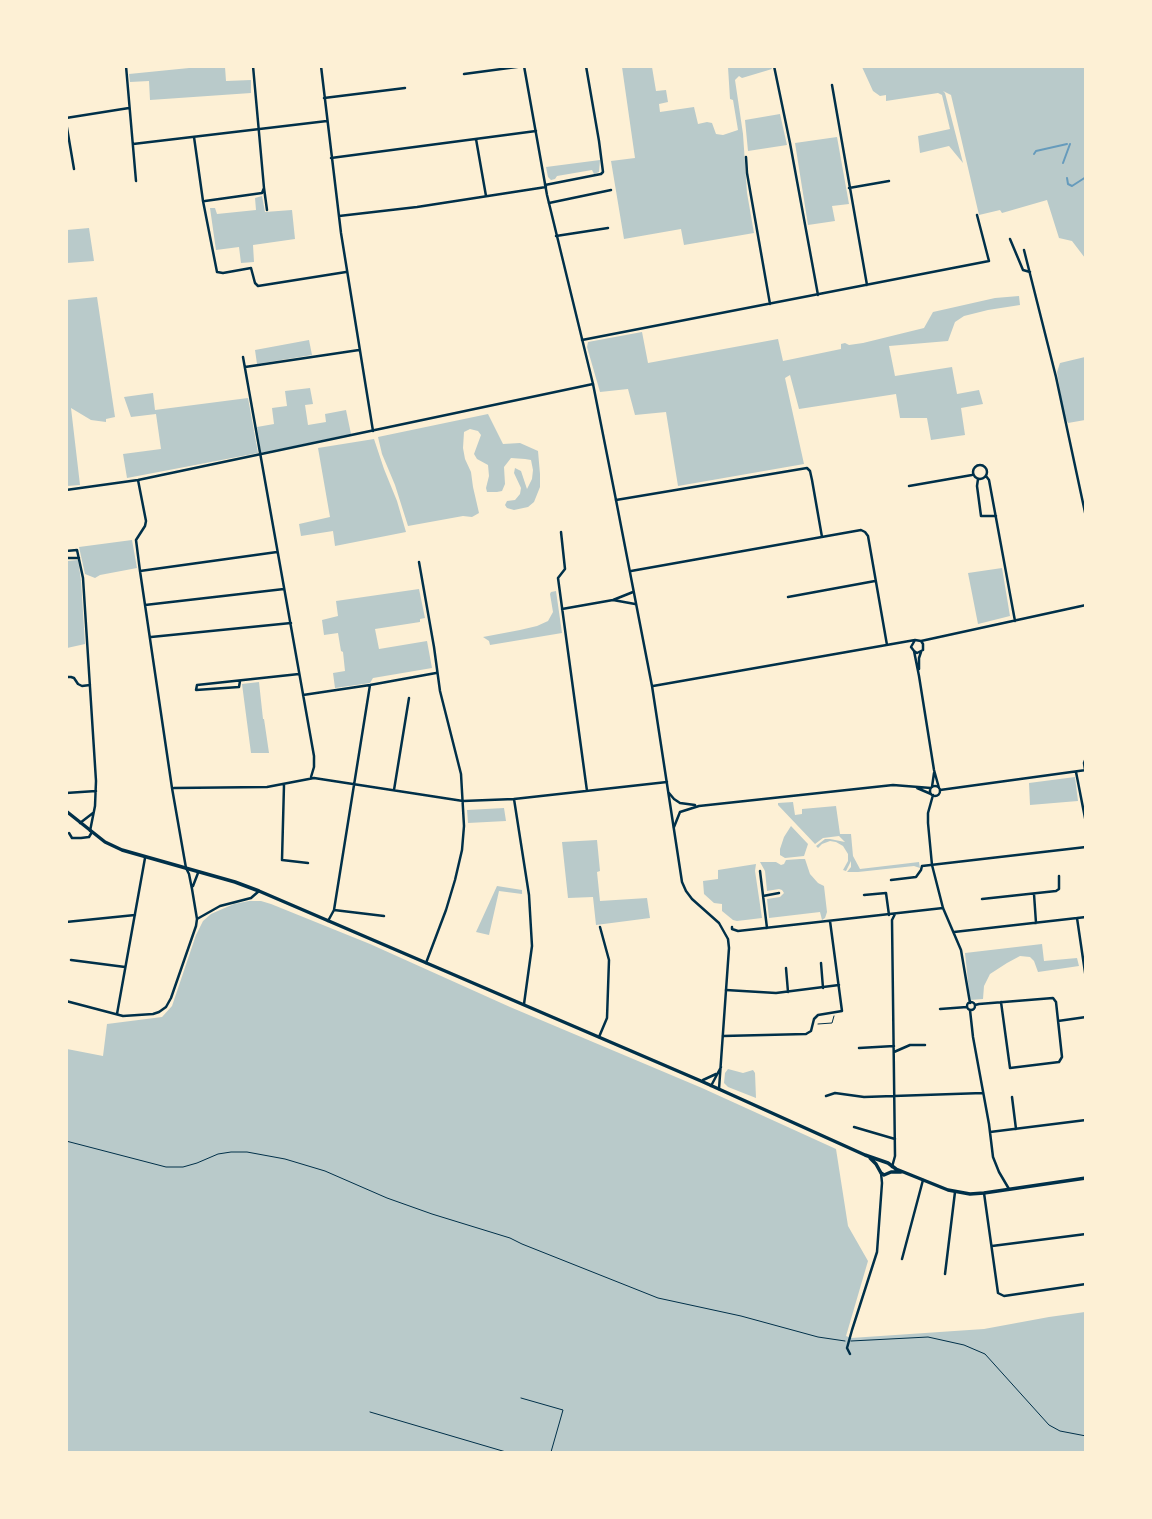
<!DOCTYPE html>
<html>
<head>
<meta charset="utf-8">
<style>
  body { margin:0 }
  #map { position:relative; width:1152px; height:1519px; overflow:hidden; background:#fdf0d5; font-family:"Space Grotesk",sans-serif }
  canvas { display:block }
  .frame { position:absolute; inset:0; border:68px solid #fdf0d5; pointer-events:none }
</style>
</head>
<body>
<div id="map">
<canvas width="1152" height="1519"></canvas>
<div class="frame"></div>
</div>
<script>
const context = document.querySelector('canvas').getContext('2d');
context.lineJoin = 'round';
function paint(path, color) { context.fillStyle = color; context.fill(path, 'evenodd'); }
const shape = rows => new Path2D(rows.map(r => 'M' + r).join(''));
function strokePath(path, color, width, dash) { context.strokeStyle = color; context.lineWidth = width; context.lineCap = dash ? 'butt' : 'round'; context.setLineDash(dash || []); context.stroke(path); }
paint(shape([
  [199,67,225,67,226,81,251,80,251,93,150,100,149,81,130,82,129,74],
  [622,67,652,67,656,91,666,90,668,102,659,104,660,112,694,107,698,124,707,122,712,123,716,134,723,135,738,130,733,100,730,99,728,67,771,67,772,69,742,78,739,76,735,80,743,134,747,193,754,233,684,245,681,229,624,239,611,161,635,158],
  [862,67,1085,67,1085,258,1072,241,1059,238,1047,200,1002,213,1000,210,979,215,951,95,943,91,945,93,963,163,949,146,920,153,918,136,950,129,942,95,938,93,886,101,886,95,880,96,873,91],
  [780,114,787,145,748,151,745,120],
  [837,137,849,204,832,206,835,221,808,225,795,143],
  [600,160,599,172,594,174,592,170,557,176,555,179,551,180,548,177,546,167],
  [262,196,265,212,292,210,295,239,253,245,254,262,241,263,239,247,216,250,210,208,215,208,217,214,256,210,255,198],
  [89,228,94,261,67,263,67,230],
  [1019,296,1020,305,988,310,964,316,955,322,948,341,889,346,895,376,952,367,957,394,979,390,983,404,961,408,965,435,931,440,927,418,900,418,896,394,799,409,790,375,785,378,804,464,678,486,666,412,635,415,628,389,600,392,587,347,588,342,642,332,648,363,778,339,783,361,841,349,841,344,845,343,849,345,863,343,924,328,933,312,995,298],
  [97,297,115,417,106,419,106,422,91,420,71,408,80,485,67,486,67,300],
  [309,340,312,355,257,364,255,350],
  [1085,357,1085,420,1068,423,1064,415,1057,372,1060,363],
  [310,388,313,404,305,405,308,425,326,422,325,414,346,410,351,434,261,453,257,427,274,424,272,408,287,406,285,391],
  [153,393,155,410,248,398,258,453,127,478,123,454,161,449,156,414,131,417,124,397],
  [488,414,503,444,520,443,538,451,540,474,540,487,534,502,528,507,514,510,507,508,505,505,507,501,515,500,520,494,521,488,514,473,515,468,521,471,527,489,532,479,533,470,531,460,525,459,511,458,504,467,505,484,502,491,497,492,487,492,486,488,489,476,488,465,477,459,474,454,481,435,478,431,470,429,464,432,463,448,465,459,471,472,473,487,479,513,472,517,463,516,408,526,395,485,382,454,378,437],
  [374,439,384,469,397,501,406,532,335,546,333,531,301,536,299,524,330,517,318,448],
  [132,540,137,568,100,575,95,578,85,574,79,547],
  [78,560,81,580,85,644,67,648,67,561],
  [1002,568,1010,616,978,624,968,573],
  [419,589,425,618,420,619,420,622,375,629,379,649,427,641,432,668,373,678,370,683,335,688,333,673,345,671,343,652,341,651,338,633,324,635,322,620,338,616,336,601],
  [556,591,562,633,490,645,489,641,483,637,520,630,537,626,548,621,553,612,550,594,551,592],
  [259,682,263,719,264,719,269,753,251,753,242,684],
  [1075,777,1078,801,1030,805,1029,783],
  [793,802,795,815,802,814,802,809,836,806,840,834,851,834,853,856,860,869,919,862,920,868,914,866,858,872,847,872,851,867,851,861,846,871,843,870,848,861,848,854,843,846,836,842,830,841,822,844,818,848,816,846,825,839,830,839,845,842,839,836,823,838,815,844,778,805,778,803],
  [504,808,506,821,468,823,467,810],
  [791,826,808,844,804,856,785,858,780,855,780,849,784,837],
  [597,840,600,871,597,872,600,901,647,898,650,918,596,925,593,897,568,898,562,842],
  [800,859,805,859,810,874,818,883,824,886,827,912,825,918,822,920,820,912,769,918,767,899,780,897,784,893,782,890,779,889,767,891,765,871,760,862,776,862,781,865,784,864,786,860],
  [756,864,755,871,762,918,737,921,733,920,722,911,722,904,714,903,704,894,703,881,718,879,718,870],
  [497,886,522,890,522,894,499,891,489,935,476,932],
  [249,901,261,901,271,904,370,944,510,1007,702,1088,836,1149,848,1226,868,1261,846,1336,851,1338,984,1329,1049,1317,1085,1312,1085,1452,67,1452,67,1049,103,1056,107,1024,162,1017,172,1006,196,935,203,921,211,914,220,910,234,904],
  [1042,944,1044,961,1077,958,1079,966,1038,972,1034,961,1030,957,1020,956,1007,963,990,974,984,986,983,999,970,1000,965,953],
  [728,1069,743,1073,753,1070,755,1073,756,1098,728,1087,724,1083,725,1073]
]), '#b9caca');
strokePath(shape([
  [1034,154,1036,151,1067,144],
  [1063,163,1070,144],
  [1067,178,1068,184,1072,186,1086,177]
]), '#669bbc', 2);
strokePath(shape([
  [818,1024,832,1023,834,1016],
  [66,1141,166,1167,183,1167,197,1163,218,1154,231,1152,247,1152,285,1159,325,1171,387,1198,432,1214,510,1238,522,1244,658,1298,741,1316,818,1337,845,1341],
  [851,1341,928,1337,964,1345,985,1354,1049,1425,1060,1431,1086,1436],
  [521,1398,563,1410,551,1452],
  [370,1412,506,1452]
]), '#003049', 1);
strokePath(shape([
  [126,66,136,181],
  [321,66,341,233,373,431],
  [774,66,790,143,818,295],
  [464,74,524,66],
  [832,85,867,285],
  [324,98,405,88],
  [66,118,129,108],
  [66,122,74,169],
  [194,137,203,201,217,272,223,273,251,268,255,283,258,286,346,272],
  [476,139,486,196],
  [133,144,327,121],
  [746,157,747,173,770,304],
  [331,158,536,131],
  [545,185,601,174,603,172,599,141,586,66],
  [264,188,267,210],
  [849,188,889,181],
  [205,201,262,193,264,188,253,66],
  [549,203,611,190],
  [339,216,417,207,546,187],
  [556,236,608,228],
  [1010,239,1023,270,1030,272],
  [1024,250,1056,377,1086,517],
  [582,340,989,261,977,215],
  [243,357,314,756,314,767,311,777],
  [245,367,359,350],
  '973 472a7 7 0 1 1 14 0a7 7 0 1 1-14 0Z',
  [986,476,989,480,1015,621],
  [978,479,977,486,981,516,996,516],
  [909,486,972,475],
  [66,490,138,480,593,384],
  [616,500,807,468,810,471,812,480,822,537],
  [561,532,565,569,558,578,587,791],
  [66,551,77,550,83,578,96,781,95,806,90,831],
  [66,558,79,558],
  [419,562,434,647,440,691,461,774,464,826,462,850,455,880,446,910,426,963],
  [140,571,277,552],
  [631,571,861,530,865,532,868,536,887,645],
  [788,597,875,581],
  [613,600,635,604],
  [145,605,284,589],
  [562,609,613,600,633,592],
  [151,637,291,623],
  [921,641,1086,605],
  [914,651,917,653,923,650,923,644,921,641,915,640,911,647,914,651,919,676,934,770,939,788],
  [919,669,919,658,921,652],
  [66,677,71,677,74,678,78,684,82,686,90,685],
  [240,681,239,687,196,690,197,685,299,674],
  [653,686,915,640],
  [303,695,370,685,436,673],
  [1085,770,1084,763,1086,758],
  [1076,772,1086,823],
  [284,785,282,860,308,863],
  '930 791a5 5 0 1 1 10 0a5 5 0 1 1-10 0Z',
  [932,787,934,773],
  [174,788,267,787,314,778,463,801,514,799,667,782],
  [917,788,931,794],
  [394,790,409,698],
  [940,790,1086,770],
  [66,793,96,791],
  [669,793,674,799,680,803,695,805],
  [933,795,928,813,928,823,932,865,943,908,961,950,970,1003],
  [514,799,529,895,532,946,524,1004],
  [80,823,93,813],
  [674,827,680,812,699,806,893,785,931,788],
  [69,833,72,838,81,838,89,837,92,832],
  [760,871,767,928],
  [891,880,916,877,921,870,922,866,1086,847],
  [193,886,198,873],
  [1034,894,1036,923],
  [864,895,886,893,889,915],
  [763,896,779,893],
  [982,899,1056,891,1059,889,1059,876],
  [334,910,384,916],
  [1077,918,1086,979],
  [197,919,220,906,251,898,259,891],
  [328,921,334,910,370,685],
  [66,922,135,915],
  [732,927,732,929,738,931,943,908],
  [954,932,1086,917],
  [71,960,125,967],
  [821,963,823,988],
  [786,968,788,992],
  [726,990,776,993,839,985],
  [66,1001,123,1016,153,1014,159,1012,166,1007,171,998,196,926,197,919,192,889,189,874,186,868,172,788,140,571,136,540,145,526,146,521,138,480],
  '967 1006a4 4 0 1 1 8 0a4 4 0 1 1-8 0Z',
  [975,1005,979,1004,1053,998,1056,1002,1062,1057,1059,1062,1010,1068,1001,1002],
  [940,1009,967,1007],
  [970,1010,973,1037,989,1124,993,1157,999,1172,1009,1189],
  [117,1014,145,858],
  [1058,1021,1086,1017],
  [723,1036,806,1034,811,1031,814,1019,818,1015,842,1011,830,921],
  [599,1037,607,1018,609,960,600,927],
  [859,1048,894,1046],
  [894,1052,910,1045,925,1045],
  [826,1096,835,1093,864,1097,983,1093],
  [1012,1097,1016,1129],
  [854,1127,895,1139],
  [990,1132,1086,1120],
  [892,1167,895,1156,892,920,895,914],
  [984,1193,998,1293,1004,1296,1086,1284],
  [992,1246,1086,1234],
  [902,1259,923,1180],
  [945,1274,955,1192],
  [850,1354,847,1348,852,1330,877,1252,882,1183,881,1173]
]), '#003049', 2.5);
strokePath(shape([
  [524,66,547,195,593,384,616,500,652,686,682,882,686,891,692,899,719,923,728,939,729,948,719,1089],
  [703,1080,716,1074],
  [711,1086,721,1067]
]), '#003049', 2.5);
strokePath(shape([
  [66,811,105,842,122,850,235,882,259,891,701,1081,865,1155,888,1163,896,1169,948,1190,970,1194,984,1193,1086,1178],
  [870,1158,876,1164,881,1173,884,1175,891,1172,901,1172]
]), '#003049', 3.5);
</script>
</body>
</html>
